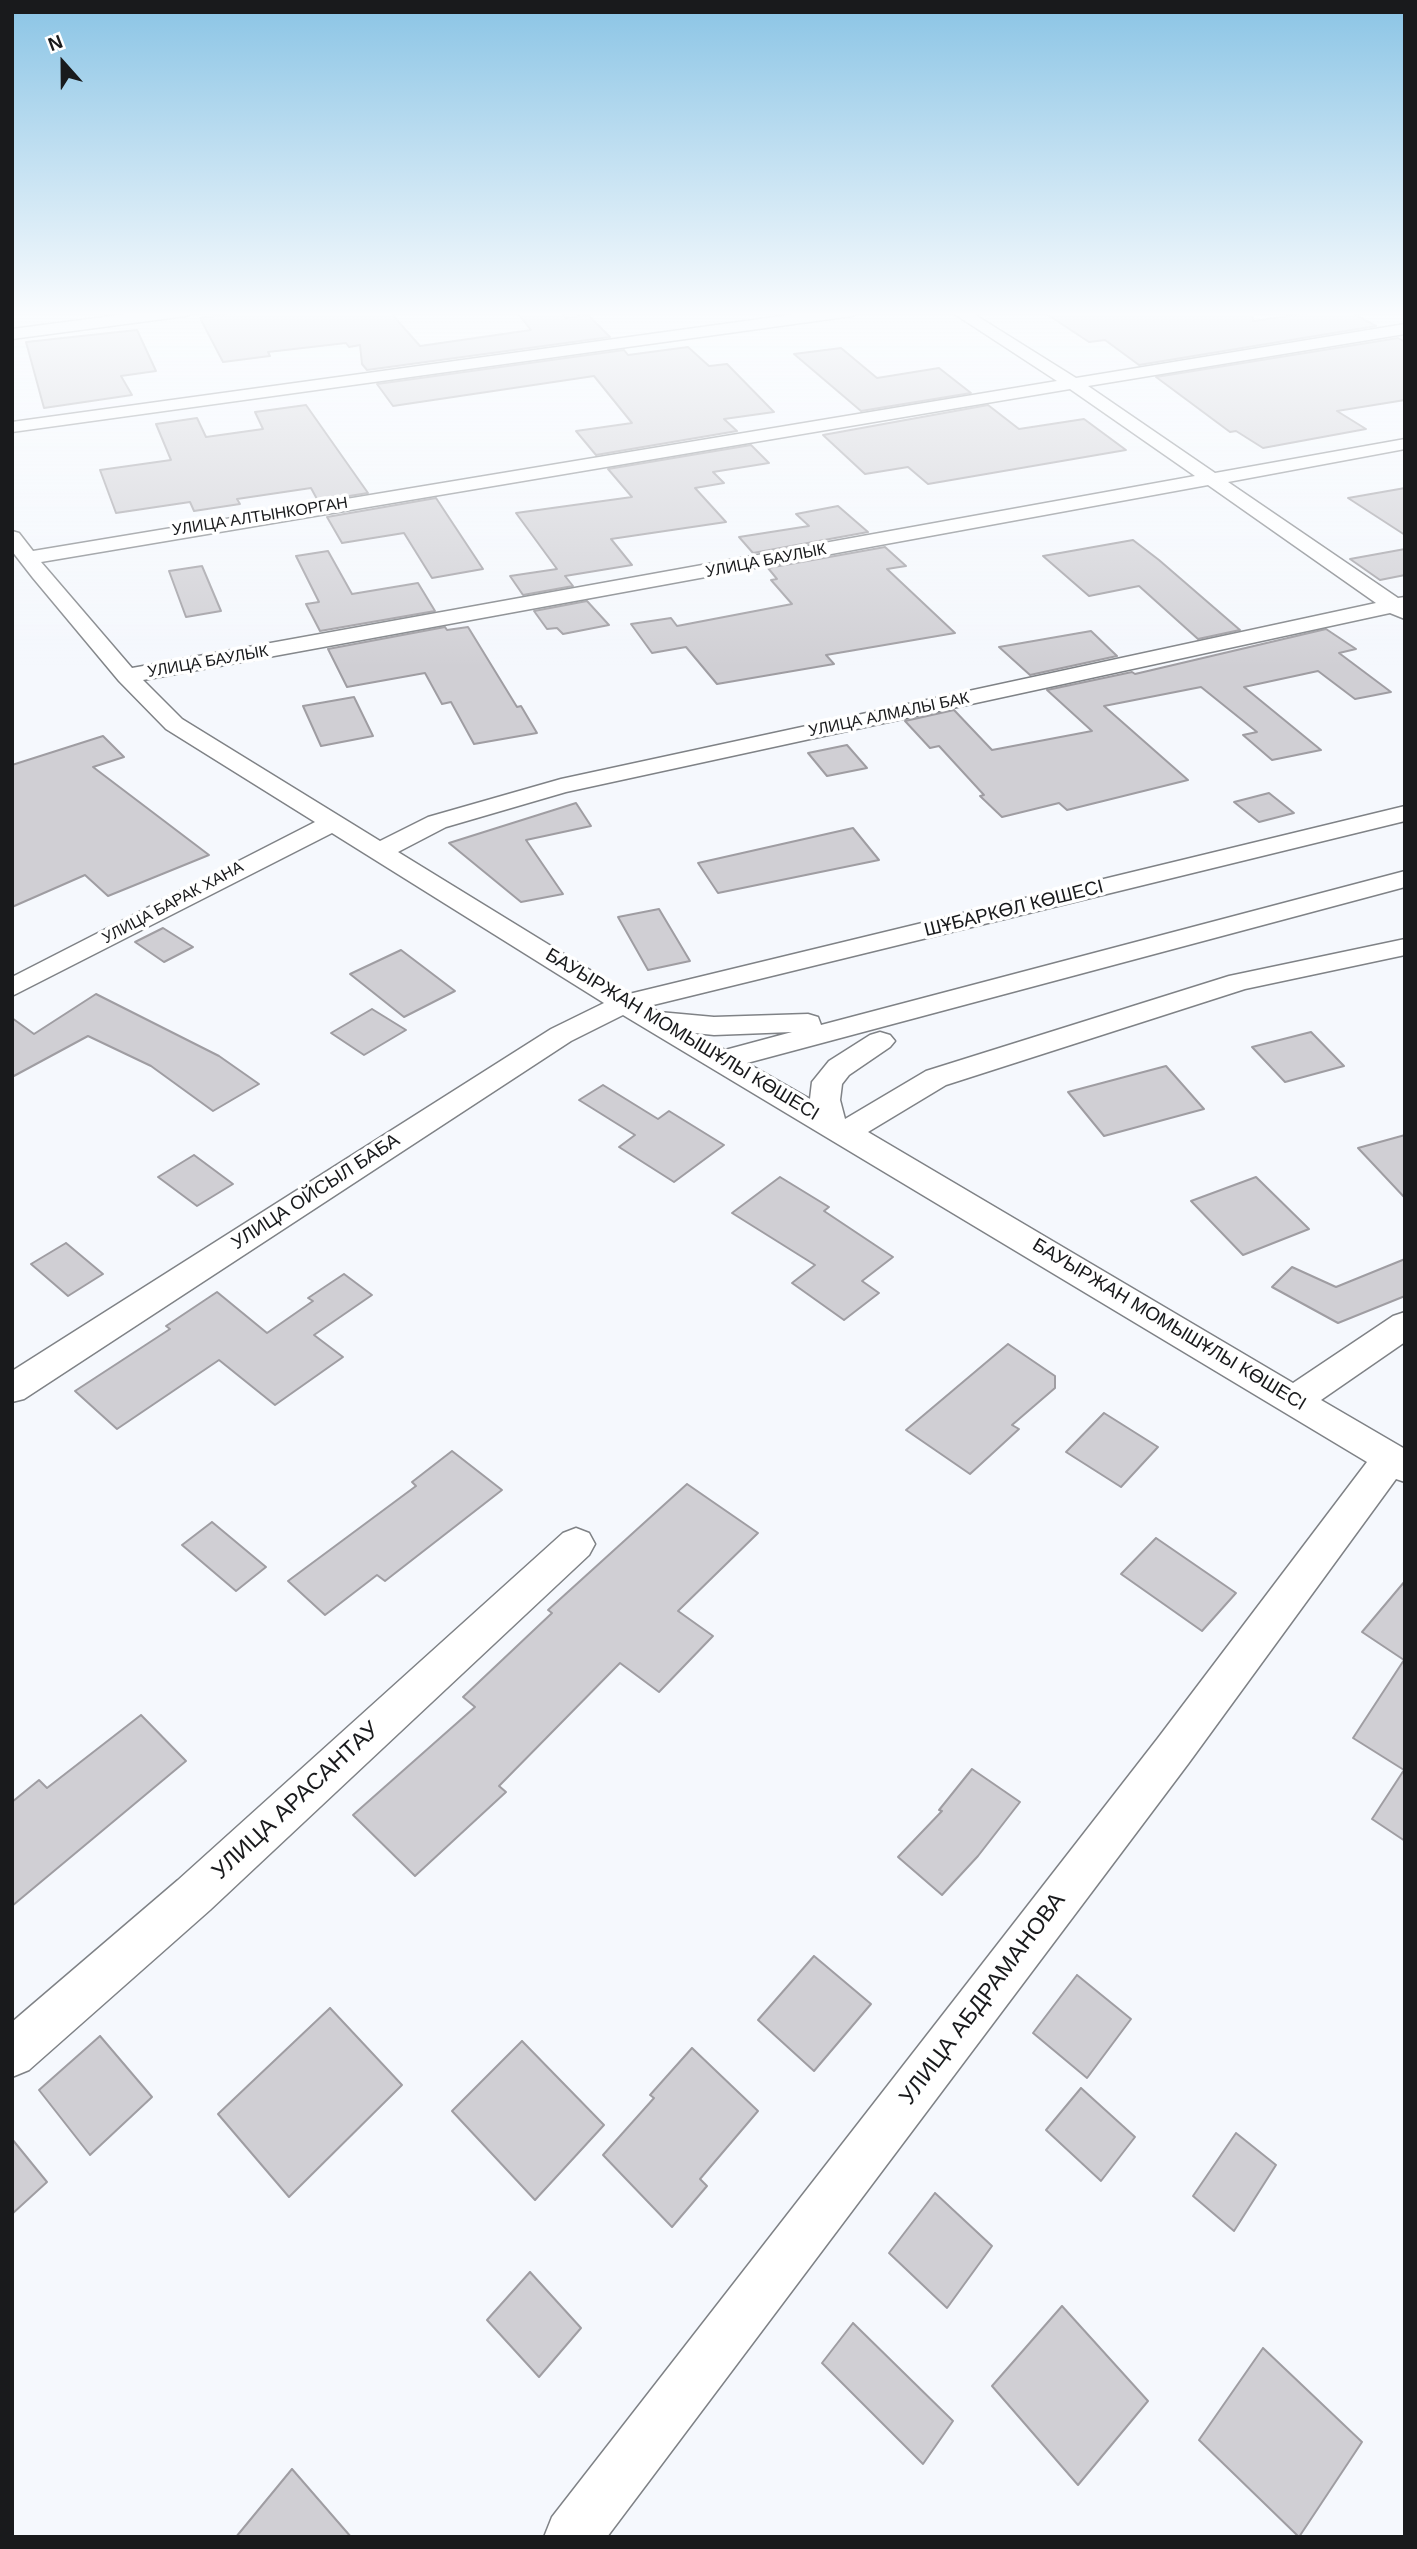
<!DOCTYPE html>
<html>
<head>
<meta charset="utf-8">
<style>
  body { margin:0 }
  #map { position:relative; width:1417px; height:2549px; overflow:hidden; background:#f5f8fd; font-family:Arial,sans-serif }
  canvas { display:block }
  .frame { position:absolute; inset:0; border:14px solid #191a1c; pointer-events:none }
  .north { position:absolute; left:28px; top:28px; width:70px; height:70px; -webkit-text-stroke:5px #fff; paint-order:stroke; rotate:339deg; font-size:19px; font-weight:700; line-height:28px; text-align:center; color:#191a1c }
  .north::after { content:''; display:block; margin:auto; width:24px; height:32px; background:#191a1c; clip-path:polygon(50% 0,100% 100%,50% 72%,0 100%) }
</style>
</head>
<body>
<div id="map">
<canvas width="1417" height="2549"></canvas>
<div class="frame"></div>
<div class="north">N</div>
</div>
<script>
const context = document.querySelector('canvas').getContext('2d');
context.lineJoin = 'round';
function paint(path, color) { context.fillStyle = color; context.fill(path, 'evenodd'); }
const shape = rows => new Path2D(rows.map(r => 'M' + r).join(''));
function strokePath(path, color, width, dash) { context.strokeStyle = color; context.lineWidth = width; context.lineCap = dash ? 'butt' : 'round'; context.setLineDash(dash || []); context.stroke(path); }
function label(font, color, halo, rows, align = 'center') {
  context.font = font + ' Arial,sans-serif'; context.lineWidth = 7; context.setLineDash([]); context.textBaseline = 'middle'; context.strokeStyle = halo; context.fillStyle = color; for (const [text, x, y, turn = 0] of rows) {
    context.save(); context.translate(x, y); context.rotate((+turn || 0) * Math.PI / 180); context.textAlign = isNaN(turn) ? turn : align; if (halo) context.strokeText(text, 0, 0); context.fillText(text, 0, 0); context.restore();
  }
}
const building = shape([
  [254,311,389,311,420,346,531,330,516,311,560,311,566,318,588,315,610,337,367,370,362,364,360,345,349,347,346,343,268,352,270,356,223,362,200,318,254,311],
  [1042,311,1252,311,1253,321,1325,311,1348,311,1376,326,1139,365,1105,340,1089,342,1042,311],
  [137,330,156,371,121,376,132,395,44,408,26,342,137,330],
  [1398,338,1405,342,1405,400,1337,411,1366,429,1263,448,1236,431,1230,432,1156,377,1398,338],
  [688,347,709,366,727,364,774,412,724,419,737,431,596,455,576,431,632,423,594,376,393,406,377,384,624,350,628,355,688,347],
  [841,348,877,378,939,368,971,393,861,411,794,354,841,348],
  [306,405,368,493,318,501,311,488,237,499,240,504,194,511,190,502,116,513,100,470,171,460,156,424,197,418,206,437,263,429,255,412,306,405],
  [988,405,1019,429,1084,419,1126,450,928,484,908,467,865,474,823,435,988,405],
  [751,445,769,463,713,472,724,483,695,488,726,522,611,539,632,565,565,576,573,586,523,595,510,576,557,569,516,513,632,497,608,469,751,445],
  [1405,488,1405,535,1348,498,1405,488],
  [436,498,483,569,432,578,404,533,342,543,327,517,436,498],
  [838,506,868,532,753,553,739,537,809,526,796,514,838,506],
  [1133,540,1159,560,1240,630,1198,639,1139,586,1089,596,1043,556,1133,540],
  [885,547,906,566,887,569,955,633,826,655,834,664,717,684,686,647,652,653,631,624,671,618,677,626,792,604,771,580,777,579,768,568,885,547],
  [1405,549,1405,575,1380,580,1350,559,1405,549],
  [328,551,352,594,418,583,435,611,320,631,306,604,319,602,296,556,328,551],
  [202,566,221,611,186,617,169,571,202,566],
  [587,601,609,625,563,634,557,628,547,629,534,611,587,601],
  [445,627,447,630,468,627,517,707,521,706,537,733,474,744,451,702,442,704,425,673,347,687,328,649,445,627],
  [1326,629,1356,649,1339,653,1391,692,1355,699,1318,671,1244,687,1321,750,1272,760,1243,735,1257,732,1201,687,1104,706,1188,780,1067,810,1059,803,1002,817,980,796,984,795,939,746,930,748,905,721,954,710,992,750,1092,731,1047,690,1132,672,1135,674,1326,629],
  [1091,631,1117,656,1030,675,999,647,1091,631],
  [354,697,373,736,321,746,303,706,354,697],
  [103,736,124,757,93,767,209,855,108,896,85,875,12,907,12,765,103,736],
  [847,745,867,768,827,776,808,753,847,745],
  [1269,793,1294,813,1259,822,1234,802,1269,793],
  [576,803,591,826,526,840,563,894,521,902,449,843,576,803],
  [853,828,879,860,718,893,698,863,853,828],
  [659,909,690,961,648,970,618,917,659,909],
  [163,928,193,947,164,962,135,942,163,928],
  [401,950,455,991,404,1017,350,974,401,950],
  [96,994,219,1056,259,1084,213,1111,151,1066,88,1036,12,1077,12,1018,34,1034,96,994],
  [372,1009,406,1030,364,1055,331,1033,372,1009],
  [1311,1032,1344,1066,1285,1082,1252,1047,1311,1032],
  [1166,1066,1204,1109,1104,1136,1068,1092,1166,1066],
  [603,1085,658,1119,669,1111,724,1145,674,1182,619,1147,635,1135,579,1100,603,1085],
  [1405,1135,1405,1198,1358,1148,1405,1135],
  [194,1155,233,1184,197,1206,158,1177,194,1155],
  [780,1177,829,1207,824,1211,893,1257,862,1281,879,1293,844,1320,792,1283,815,1265,732,1213,780,1177],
  [1256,1177,1309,1229,1243,1255,1191,1201,1256,1177],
  [66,1243,103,1274,68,1296,31,1264,66,1243],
  [1405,1259,1405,1296,1338,1323,1272,1287,1292,1267,1336,1287,1405,1259],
  [344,1274,372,1295,314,1335,343,1357,275,1405,219,1360,117,1429,75,1391,170,1329,166,1326,217,1292,267,1333,313,1301,308,1298,344,1274],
  [1008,1344,1055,1376,1055,1388,1012,1425,1019,1429,970,1474,906,1430,1008,1344],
  [1104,1413,1158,1447,1121,1487,1066,1452,1104,1413],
  [452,1451,502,1490,385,1581,377,1575,325,1615,288,1581,416,1486,412,1482,452,1451],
  [687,1484,758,1533,678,1611,713,1636,659,1692,620,1663,499,1786,506,1792,415,1876,353,1815,475,1707,463,1697,552,1613,548,1610,687,1484],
  [212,1522,266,1567,236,1591,182,1545,212,1522],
  [1156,1538,1236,1593,1202,1631,1121,1574,1156,1538],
  [1405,1581,1405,1841,1372,1819,1404,1770,1353,1738,1404,1660,1362,1632,1405,1581],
  [141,1715,186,1761,12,1906,12,1802,39,1780,47,1788,141,1715],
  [972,1769,1020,1802,978,1856,942,1895,898,1857,942,1811,939,1810,972,1769],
  [814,1956,871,2004,814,2071,758,2020,814,1956],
  [1077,1975,1131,2019,1087,2078,1033,2033,1077,1975],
  [330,2008,402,2085,289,2197,218,2114,330,2008],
  [100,2036,152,2097,90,2155,39,2090,100,2036],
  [522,2041,604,2125,535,2200,452,2111,522,2041],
  [692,2048,758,2111,700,2179,707,2186,672,2227,603,2155,654,2098,650,2095,692,2048],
  [1081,2088,1135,2137,1101,2181,1046,2130,1081,2088],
  [1236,2133,1276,2165,1234,2231,1193,2196,1236,2133],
  [12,2139,47,2182,12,2214,12,2139],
  [935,2193,992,2246,947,2308,889,2253,935,2193],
  [530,2272,581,2328,539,2377,487,2320,530,2272],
  [1062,2306,1148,2401,1078,2485,992,2386,1062,2306],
  [853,2323,953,2421,923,2464,822,2363,853,2323],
  [1263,2348,1362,2442,1299,2537,1199,2440,1263,2348],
  [292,2469,351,2537,236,2537,292,2469]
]);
paint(building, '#d0cfd4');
strokePath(building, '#9f9da2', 2);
const minor = shape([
  [150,311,194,311,186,316,12,339,12,329,150,311],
  [818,311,860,311,852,316,12,432,12,422,818,311],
  [950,311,969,311,1076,378,1405,324,1405,334,1088,386,1215,473,1405,439,1405,449,1228,482,1398,598,1405,597,1405,619,1390,613,566,792,446,827,398,852,629,994,1405,806,1405,821,649,1006,659,1012,714,1017,808,1014,818,1017,821,1025,1405,871,1405,887,747,1063,810,1099,812,1082,829,1061,870,1035,880,1032,890,1035,895,1041,890,1047,849,1075,842,1084,840,1100,845,1119,926,1071,1229,976,1405,939,1405,955,1245,989,946,1085,868,1132,1293,1383,1393,1316,1405,1312,1405,1342,1321,1400,1405,1449,1405,1482,1396,1479,1188,1764,607,2537,544,2537,552,2517,1158,1738,1367,1462,623,1015,571,1041,24,1399,12,1402,12,1371,551,1029,604,1003,332,833,12,996,12,977,315,822,166,729,119,681,33,578,12,551,12,531,19,533,33,551,1057,381,950,311],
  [1070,389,1195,476,132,668,41,562,1070,389],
  [1208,485,1376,603,561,779,428,817,380,841,182,719,143,680,1208,485],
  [792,1032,725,1050,695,1033,714,1035,792,1032],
  [576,1528,589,1533,595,1544,589,1555,210,1910,29,2070,12,2077,12,2022,178,1880,563,1533,576,1528]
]);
strokePath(minor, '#7f8286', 3);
paint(minor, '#fff');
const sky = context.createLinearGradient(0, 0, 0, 668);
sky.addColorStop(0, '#8ac4e5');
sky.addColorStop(0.47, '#fafcfe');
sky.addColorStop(1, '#fafcfe00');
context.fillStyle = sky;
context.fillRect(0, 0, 1417, 668);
label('16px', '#191a1c', '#fff', [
  ["УЛИЦА АЛТЫНКОРГАН",260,517,-9],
  ["УЛИЦА БАУЛЫК",766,561,-11],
  ["УЛИЦА БАУЛЫК",208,662,-10],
  ["УЛИЦА АЛМАЛЫ БАК",889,715,-12],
  ["УЛИЦА БАРАК ХАНА",173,903,-28]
]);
label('19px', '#191a1c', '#fff', [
  ["ШҰБАРКӨЛ КӨШЕСІ",1014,909,-14],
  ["БАУЫРЖАН МОМЫШҰЛЫ КӨШЕСІ",682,1035,31],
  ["УЛИЦА ОЙСЫЛ БАБА",316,1192,-33],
  ["БАУЫРЖАН МОМЫШҰЛЫ КӨШЕСІ",1169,1325,31]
]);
label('23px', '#191a1c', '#fff', [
  ["УЛИЦА АРАСАНТАУ",296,1801,-43],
  ["УЛИЦА АБДРАМАНОВА",983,1999,-53]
]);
</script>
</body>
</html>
